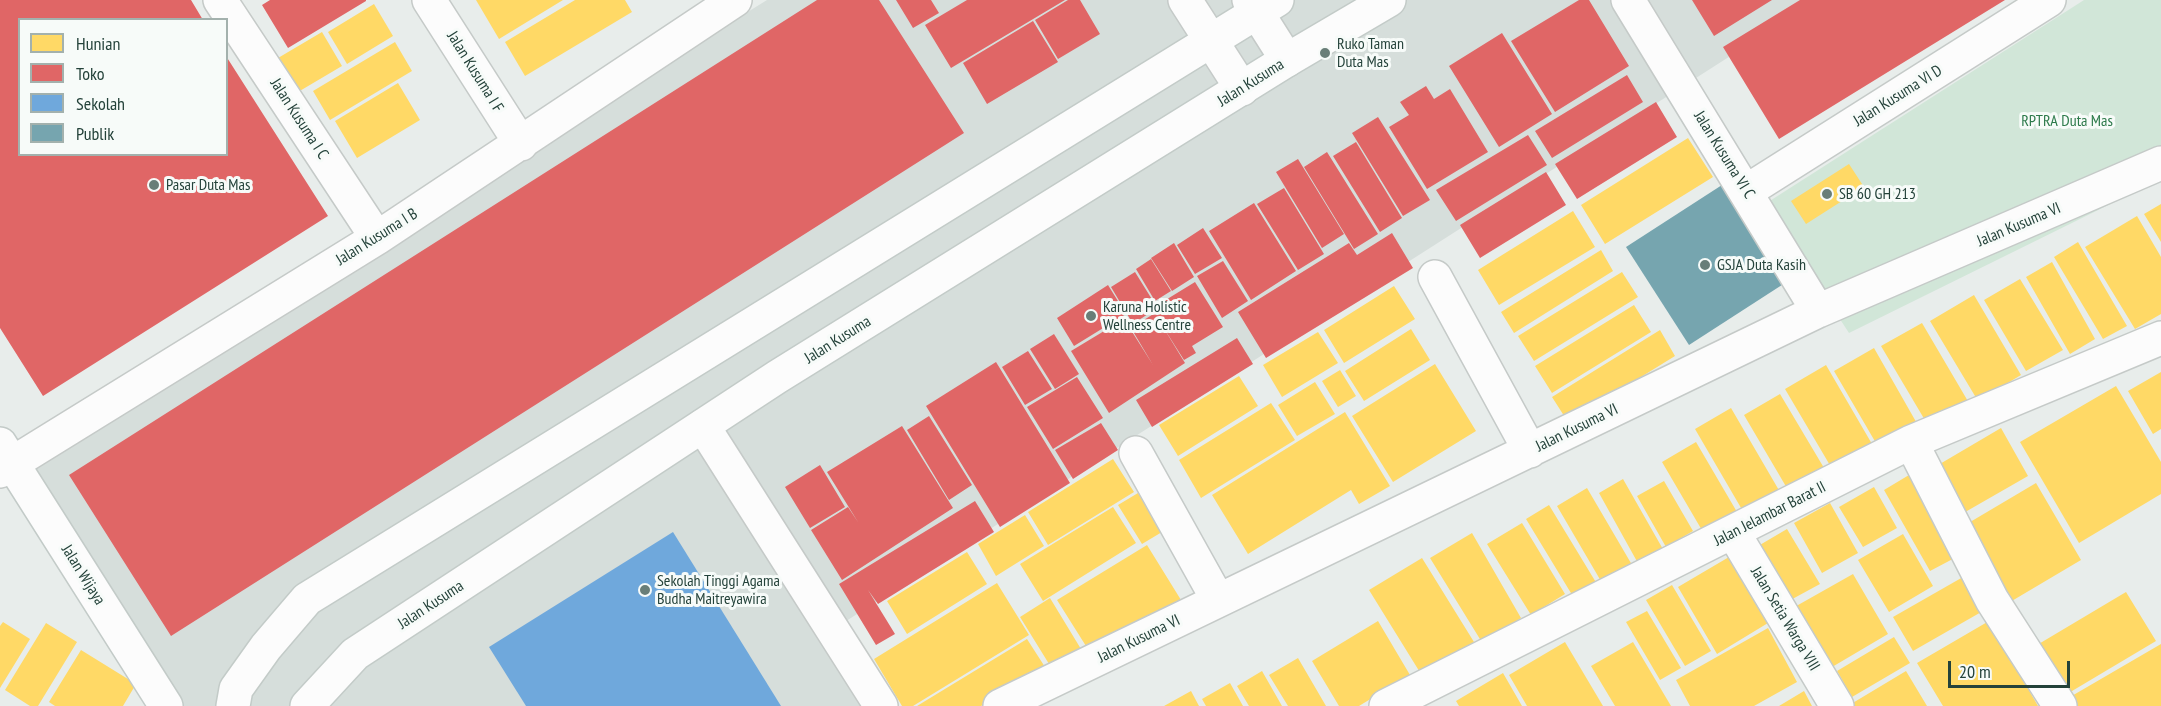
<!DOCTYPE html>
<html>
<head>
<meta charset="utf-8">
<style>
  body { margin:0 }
  #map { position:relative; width:2161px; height:706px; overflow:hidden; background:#e8edeb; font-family:"PT Sans Narrow",sans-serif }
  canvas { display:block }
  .legend { position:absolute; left:18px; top:18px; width:210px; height:138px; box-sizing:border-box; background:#f7fbf9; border:2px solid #a3b1ad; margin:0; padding:8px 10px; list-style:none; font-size:18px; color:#24423a }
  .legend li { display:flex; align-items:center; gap:12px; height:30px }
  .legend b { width:30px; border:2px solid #a3b1ad }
  .scale { position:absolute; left:1948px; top:661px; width:122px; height:27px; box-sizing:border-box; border:3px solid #24423a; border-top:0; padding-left:8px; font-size:18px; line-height:21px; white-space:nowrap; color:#24423a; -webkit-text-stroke:4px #f7fbf9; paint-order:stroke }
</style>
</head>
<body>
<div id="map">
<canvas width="2161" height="706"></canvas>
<ul class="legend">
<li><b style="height:16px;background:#ffd966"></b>Hunian</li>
<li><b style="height:16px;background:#e06666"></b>Toko</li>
<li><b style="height:16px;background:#6fa8dc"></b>Sekolah</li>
<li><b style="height:16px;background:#76a5af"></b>Publik</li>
</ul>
<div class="scale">20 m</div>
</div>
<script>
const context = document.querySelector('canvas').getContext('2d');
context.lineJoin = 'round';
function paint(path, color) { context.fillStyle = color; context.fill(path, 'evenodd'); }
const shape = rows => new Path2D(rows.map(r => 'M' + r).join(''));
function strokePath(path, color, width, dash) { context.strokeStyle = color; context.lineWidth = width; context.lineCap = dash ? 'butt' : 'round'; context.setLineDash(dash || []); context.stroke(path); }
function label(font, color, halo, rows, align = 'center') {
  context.font = font + ' "PT Sans Narrow",sans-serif'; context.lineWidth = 6; context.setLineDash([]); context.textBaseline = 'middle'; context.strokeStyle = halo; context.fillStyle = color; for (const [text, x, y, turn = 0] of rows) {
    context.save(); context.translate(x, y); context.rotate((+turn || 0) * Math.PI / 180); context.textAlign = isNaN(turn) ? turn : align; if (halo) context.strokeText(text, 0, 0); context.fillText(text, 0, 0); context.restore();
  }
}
paint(shape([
  [767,0,1818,0,843,623,866,706,166,706,6,473]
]), '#d6dedb');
paint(shape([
  [2084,0,2161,0,2161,179,1849,333,1765,204]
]), '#d1e6d8');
paint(shape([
  [476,0,563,0,499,39],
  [575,0,625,0,632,12,525,76,505,42],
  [374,4,393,36,347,64,328,32],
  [322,32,342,66,298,92,278,58],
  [395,42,412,71,330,120,313,91],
  [398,83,420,120,357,158,335,121],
  [1688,138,1713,177,1605,244,1581,205],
  [1849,164,1864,187,1806,224,1791,201],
  [2161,204,2161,242,2144,214],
  [1573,211,1595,247,1499,305,1478,270],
  [2137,216,2161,257,2161,314,2135,329,2085,247],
  [2078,242,2127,326,2103,339,2054,257],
  [1601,250,1613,271,1514,333,1501,312],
  [2052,262,2095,339,2070,354,2026,277],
  [1622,272,1638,297,1534,361,1518,336],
  [2020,279,2063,350,2026,371,1984,300],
  [1394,286,1415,319,1344,363,1324,330],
  [1974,295,2021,375,1978,401,1930,321],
  [1634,305,1651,332,1552,393,1535,366],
  [1922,323,1969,403,1929,427,1881,346],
  [1411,329,1430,360,1364,401,1345,371],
  [1660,330,1675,356,1568,422,1552,397],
  [1318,332,1338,363,1282,397,1263,365],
  [1874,348,1919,427,1880,450,1834,371],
  [1435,364,1476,431,1393,482,1352,416],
  [1826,365,1872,444,1831,467,1785,389],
  [1340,370,1356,396,1338,407,1322,381],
  [2161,372,2161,429,2153,434,2128,391],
  [1239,376,1258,406,1178,456,1159,425],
  [1315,382,1335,414,1297,436,1278,405],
  [2116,386,2161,462,2161,494,2079,543,2020,442],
  [1780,394,1827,473,1791,495,1744,415],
  [1271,403,1295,440,1201,498,1179,460],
  [1731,408,1780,492,1744,513,1695,429],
  [1345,412,1390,486,1359,504,1351,490,1248,554,1212,495],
  [2001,428,2028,476,1960,515,1933,468],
  [1696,442,1737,512,1703,532,1662,462],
  [1113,459,1134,492,1048,545,1028,512],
  [1919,469,1966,552,1930,571,1884,490],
  [1623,479,1664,551,1639,565,1599,493],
  [1664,481,1693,531,1666,547,1637,496],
  [2036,483,2081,560,2005,605,1960,528],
  [1874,487,1897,528,1863,547,1839,507],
  [1587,488,1635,570,1605,588,1557,506],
  [1138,493,1162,532,1142,544,1118,505],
  [1830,503,1858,553,1822,573,1794,523],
  [1549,505,1600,589,1577,603,1526,519],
  [1113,507,1136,543,1043,601,1020,564],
  [1025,515,1044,546,996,576,978,544],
  [1522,523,1565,594,1531,615,1487,544],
  [1787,529,1820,584,1785,603,1753,549],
  [1472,533,1521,618,1483,644,1430,558],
  [1903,534,1933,586,1889,612,1858,560],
  [1147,545,1181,600,1091,654,1057,600],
  [967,552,987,584,907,634,887,601],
  [1729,557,1768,623,1717,654,1678,587],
  [1422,558,1474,642,1421,674,1369,590],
  [1970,573,1990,607,1913,651,1893,617],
  [1853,574,1888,634,1827,670,1791,609],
  [997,583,1029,635,913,706,902,706,874,659],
  [1672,585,1711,651,1685,666,1646,600],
  [2126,592,2156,641,2067,694,2037,645],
  [1050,598,1084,654,1054,672,1020,617],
  [1647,611,1681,668,1660,680,1626,622],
  [1378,621,1410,675,1359,706,1339,706,1312,661],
  [1989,621,2038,706,1943,706,1917,663],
  [3,622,30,639,0,688,0,626],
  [46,623,77,642,38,706,30,706,5,690],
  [1768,628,1797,682,1754,706,1690,706,1676,680],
  [1894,637,1910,663,1852,697,1837,671],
  [1027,639,1045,667,981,706,917,706],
  [1565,642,1603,706,1527,706,1509,675],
  [1633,642,1671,706,1615,706,1591,666],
  [2161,644,2161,706,2075,706,2070,697],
  [81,650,136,684,123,706,55,706,49,702],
  [1298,658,1326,706,1288,706,1269,675],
  [1262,671,1282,706,1249,706,1237,686],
  [1906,671,1927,706,1852,706,1851,704],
  [1503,673,1522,706,1459,706,1456,701],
  [1230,683,1243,706,1206,706,1202,699],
  [1191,691,1199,706,1164,706],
  [1804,691,1812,706,1779,706]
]), '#ffd966');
paint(shape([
  [0,0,191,0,203,20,20,20,20,154,226,154,226,56,328,216,43,396,0,328],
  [270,0,366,0,366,1,288,48,262,5],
  [817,0,879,0,964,133,171,636,69,475],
  [896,0,931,0,939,13,913,28],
  [967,0,1065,0,951,68,925,25],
  [1068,0,1080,0,1100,34,1058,59,1035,20],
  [1579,0,1589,0,1629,66,1555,112,1511,41],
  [1692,0,1772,0,1714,36],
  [1800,0,2005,0,1779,139,1723,47],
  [1033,21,1058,62,987,104,963,63],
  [1502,33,1552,114,1499,147,1449,66],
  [1627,75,1643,102,1552,158,1535,131],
  [1426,86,1434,99,1450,89,1488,152,1427,189,1389,127,1409,115,1400,102],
  [1656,102,1677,137,1577,199,1555,164],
  [1378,117,1430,200,1403,216,1352,133],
  [1528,135,1547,165,1456,221,1436,190],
  [1356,142,1402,218,1380,232,1333,156],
  [1327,152,1378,234,1354,249,1304,167],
  [1298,159,1344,234,1322,248,1276,172],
  [1546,172,1566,205,1480,258,1460,225],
  [1284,188,1324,254,1298,270,1257,204],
  [1254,203,1296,271,1251,300,1209,231],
  [1203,228,1222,258,1195,274,1177,245],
  [1392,233,1413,268,1266,358,1238,312,1349,243,1357,255],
  [1174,243,1194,277,1172,291,1151,258],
  [1151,259,1171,291,1155,301,1136,269],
  [1223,261,1248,301,1222,318,1197,276],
  [1135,272,1158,309,1166,303,1164,301,1195,282,1223,327,1192,346,1196,353,1184,360,1160,322,1185,363,1109,413,1071,351,1124,319,1153,365,1131,328,1155,313,1154,310,1133,324,1111,287],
  [1108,285,1126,314,1074,346,1057,318],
  [1054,334,1079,374,1055,389,1030,349],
  [1237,338,1253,364,1152,427,1136,400],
  [1028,351,1052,389,1025,405,1002,367],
  [996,362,1070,483,1000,527,926,406],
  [1077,377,1103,418,1053,449,1027,407],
  [929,416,972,485,949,500,907,430],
  [1101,423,1118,450,1073,479,1055,450],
  [902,426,953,508,842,580,811,530,848,507,858,522,827,472],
  [820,465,845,507,810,528,785,487],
  [975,501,994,532,878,604,868,590,895,634,876,645,839,584]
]), '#e06666');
paint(shape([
  [673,532,781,706,526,706,489,647]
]), '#6fa8dc');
paint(shape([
  [1722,185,1785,283,1689,345,1626,247]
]), '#76a5af');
const street = shape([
  [220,0,377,238],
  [429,0,521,144],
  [1185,0,1242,89],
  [1249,0,1287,60],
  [1628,0,1818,311],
  [1747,191,2049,0],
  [1435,277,1530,451],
  [703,426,881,706],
  [1911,442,1992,600,2060,706],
  [1136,453,1218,600],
  [0,471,377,238,735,0],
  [1733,532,1837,706],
  [1000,706,1818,311,2161,163],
  [1386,706,1911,442,2161,338]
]);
const secondary = shape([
  [0,444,166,706],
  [233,706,236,689,266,647,307,599,1277,0],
  [307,706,355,654,777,377,1287,60,1389,0]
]);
strokePath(street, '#c5cac8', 36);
strokePath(secondary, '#c3cbc8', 36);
strokePath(street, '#fcfcfc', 33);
strokePath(secondary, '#fcfcfc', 33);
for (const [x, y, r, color] of [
  [1325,53,6,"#697e78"],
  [154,185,6,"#697e78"],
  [1827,194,6,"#697e78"],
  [1705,265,6,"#697e78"],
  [1091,316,6,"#697e78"],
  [645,590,6,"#697e78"]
]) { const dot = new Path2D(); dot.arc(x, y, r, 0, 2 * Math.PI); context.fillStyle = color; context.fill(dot); strokePath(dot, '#f7fbf9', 2); }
label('16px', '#24423a', '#f7fbf9', [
  ["Ruko Taman",1337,44],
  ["Duta Mas",1337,62],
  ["Pasar Duta Mas",166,185],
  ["SB 60 GH 213",1839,194],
  ["GSJA Duta Kasih",1717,265],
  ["Karuna Holistic",1103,307],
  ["Wellness Centre",1103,325],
  ["Sekolah Tinggi Agama",657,581],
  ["Budha Maitreyawira",657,599]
], 'left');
label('16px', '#24423a', '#f7fbf9', [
  ["Jalan Kusuma I F",475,72,58],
  ["Jalan Kusuma",1251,83,-32],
  ["Jalan Kusuma VI D",1898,96,-32],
  ["Jalan Kusuma I C",299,119,57],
  ["Jalan Kusuma VI C",1724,155,58],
  ["Jalan Kusuma VI",2019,225,-23],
  ["Jalan Kusuma I B",377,237,-32],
  ["Jalan Kusuma",838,340,-32],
  ["Jalan Kusuma VI",1577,428,-26],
  ["Jalan Jelambar Barat II",1770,514,-27],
  ["Jalan Wijaya",83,575,58],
  ["Jalan Kusuma",431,605,-33],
  ["Jalan Setia Warga VIII",1785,619,59],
  ["Jalan Kusuma VI",1139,639,-26]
]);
label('16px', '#2d7a4b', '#f7fbf9', [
  ["RPTRA Duta Mas",2067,121]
]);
</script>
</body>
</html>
